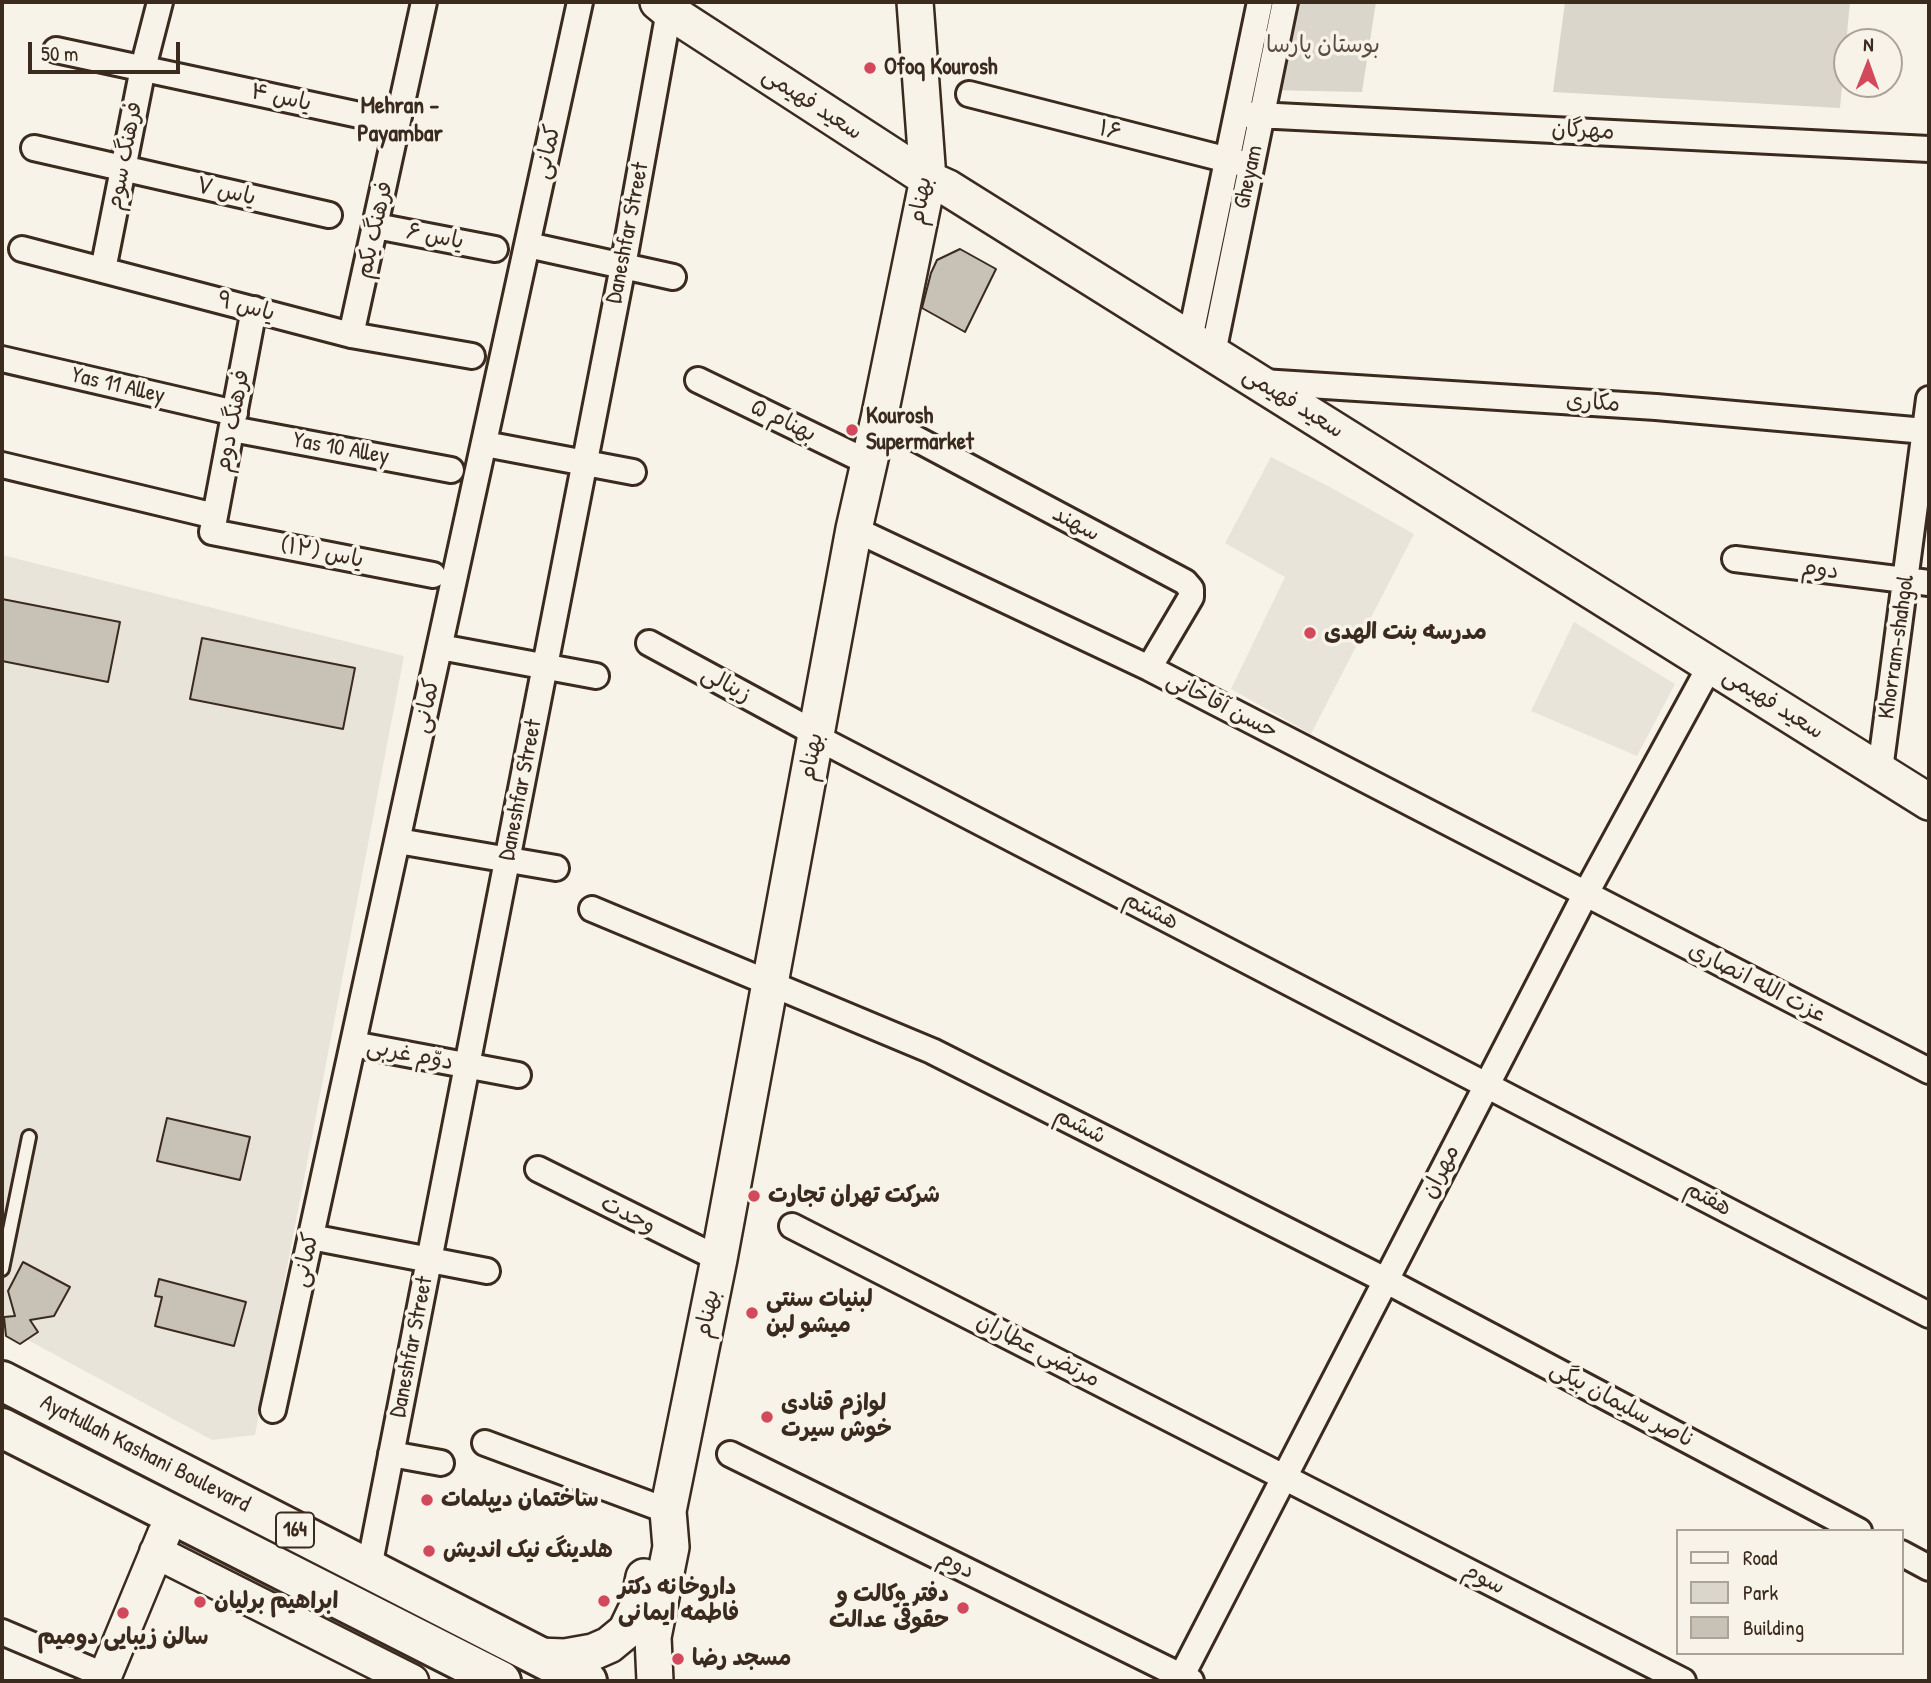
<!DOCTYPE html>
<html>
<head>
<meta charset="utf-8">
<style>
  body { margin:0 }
  #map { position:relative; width:1931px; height:1683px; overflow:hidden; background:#f7f3e8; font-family:"Patrick Hand",sans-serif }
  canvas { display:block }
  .frame { position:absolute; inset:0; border:4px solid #3b2a1e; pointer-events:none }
  .legend { position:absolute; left:1676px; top:1529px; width:228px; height:126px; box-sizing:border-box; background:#f7f3e8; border:2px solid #aca397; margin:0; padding:9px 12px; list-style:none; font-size:21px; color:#3b2a1e }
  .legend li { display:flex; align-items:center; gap:14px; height:35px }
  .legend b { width:35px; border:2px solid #aca397 }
  .north { position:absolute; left:1833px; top:28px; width:70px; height:70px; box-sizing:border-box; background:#f7f3e8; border:2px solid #aca397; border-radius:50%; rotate:1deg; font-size:19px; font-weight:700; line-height:28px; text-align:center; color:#3b2a1e }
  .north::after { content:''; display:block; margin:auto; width:24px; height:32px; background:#d1495b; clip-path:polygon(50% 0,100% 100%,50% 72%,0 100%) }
  .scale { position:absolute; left:28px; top:42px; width:152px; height:32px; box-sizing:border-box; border:4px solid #3b2a1e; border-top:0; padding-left:9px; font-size:21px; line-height:24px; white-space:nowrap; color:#3b2a1e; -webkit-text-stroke:5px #f7f3e8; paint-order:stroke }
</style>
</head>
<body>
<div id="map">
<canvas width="1931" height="1683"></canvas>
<div class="frame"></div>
<ul class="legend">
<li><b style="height:9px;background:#f7f3e8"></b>Road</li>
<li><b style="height:19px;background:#dbd6cb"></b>Park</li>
<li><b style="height:19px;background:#c8c1b6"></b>Building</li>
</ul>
<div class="north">N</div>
<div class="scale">50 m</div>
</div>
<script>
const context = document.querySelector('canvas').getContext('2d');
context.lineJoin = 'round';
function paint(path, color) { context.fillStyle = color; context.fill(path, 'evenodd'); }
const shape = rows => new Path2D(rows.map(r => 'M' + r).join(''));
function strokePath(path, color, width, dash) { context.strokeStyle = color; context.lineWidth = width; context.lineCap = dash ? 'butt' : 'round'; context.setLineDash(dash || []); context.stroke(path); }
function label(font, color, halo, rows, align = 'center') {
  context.font = font + ' "Patrick Hand","Playpen Sans Arabic",sans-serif'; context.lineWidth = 7; context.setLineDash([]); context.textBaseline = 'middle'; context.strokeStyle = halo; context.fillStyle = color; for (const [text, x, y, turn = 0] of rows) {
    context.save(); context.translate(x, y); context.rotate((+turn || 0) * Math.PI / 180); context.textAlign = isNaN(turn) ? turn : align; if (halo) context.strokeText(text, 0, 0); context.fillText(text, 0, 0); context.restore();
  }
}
paint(shape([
  [1271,457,1328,486,1414,534,1311,734,1231,689,1285,577,1225,543],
  [2,555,404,656,255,1435,212,1440,2,1326],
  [1574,622,1675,684,1637,756,1531,711]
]), '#e9e4d9');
paint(shape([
  [1287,2,1376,2,1362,92,1268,90],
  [1565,2,1850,2,1840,108,1553,92]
]), '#dbd6cb');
const building = shape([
  [960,249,996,269,965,332,922,308,931,273,937,260,960,249],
  [2,599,120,622,108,682,2,661,2,599],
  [202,638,355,668,343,729,190,699,202,638],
  [167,1118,250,1137,240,1180,157,1161,167,1118],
  [23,1262,70,1287,54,1316,30,1320,38,1332,20,1344,6,1336,4,1317,15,1316,8,1291,23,1262],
  [159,1279,246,1302,234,1346,155,1326,162,1297,155,1296,159,1279]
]);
paint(building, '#c8c1b6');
strokePath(building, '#3b2a1e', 2);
const service = shape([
  [2,1269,29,1137]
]);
const minor = shape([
  [56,50,378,119],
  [969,94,1244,164],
  [1237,114,1929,149],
  [34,148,329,215],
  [376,226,495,249],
  [528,245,673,277],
  [22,249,351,335,472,356],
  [103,270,143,68,160,2],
  [254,309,212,532,433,575],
  [351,335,424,2],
  [1190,339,1260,2],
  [1213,353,1285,2],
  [2,359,235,413],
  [698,380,855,456,870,460],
  [1262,382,1656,407,1925,431],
  [879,419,1185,582,1191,589,1191,597,1149,668],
  [232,429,451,470],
  [485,444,633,472],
  [2,465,215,516],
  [854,529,1149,668,1929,1071],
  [1735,559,1929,583],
  [649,643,804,727,816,737,1929,1315],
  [440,647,596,676],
  [1880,770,1929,399],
  [398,841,556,868],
  [592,909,932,1051,1385,1280,1859,1531],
  [353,1044,518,1075],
  [538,1169,719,1259],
  [792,1226,1683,1681],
  [311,1237,487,1271],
  [273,1410,580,2],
  [485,1443,668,1511],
  [391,1454,441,1463],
  [730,1454,1191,1681],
  [1901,1553,1929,1568],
  [369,1568,623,266,669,11],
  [2,1632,106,1676],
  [1179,1681,1585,895,1710,666]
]);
const tertiary = shape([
  [156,1552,412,1681],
  [103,1681,164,1534]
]);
const secondary = shape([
  [658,2,669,11,928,179,948,188,1929,802],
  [537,1656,565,1657,593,1652,609,1645,626,1631,638,1606,644,1577],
  [655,1681,653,1637,671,1547,668,1511,719,1259,854,529,879,419,928,179,915,2]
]);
const primary = shape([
  [2,1381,587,1681],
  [2,1428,501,1681]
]);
strokePath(service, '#3b2a1e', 18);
strokePath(minor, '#3b2a1e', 30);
strokePath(tertiary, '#3b2a1e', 37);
strokePath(secondary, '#3b2a1e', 40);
strokePath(primary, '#3b2a1e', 44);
strokePath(service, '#f7f3e8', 12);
strokePath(minor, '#f7f3e8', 24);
strokePath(tertiary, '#f7f3e8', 32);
strokePath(secondary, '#f7f3e8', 35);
strokePath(primary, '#f7f3e8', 38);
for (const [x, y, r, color] of [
  [870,68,7,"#d1495b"],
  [852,430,7,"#d1495b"],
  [1310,633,7,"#d1495b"],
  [754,1196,7,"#d1495b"],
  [752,1313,7,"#d1495b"],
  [767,1417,7,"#d1495b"],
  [427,1500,7,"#d1495b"],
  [429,1551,7,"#d1495b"],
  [604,1601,7,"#d1495b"],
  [200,1602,7,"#d1495b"],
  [963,1608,7,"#d1495b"],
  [123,1613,7,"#d1495b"],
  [678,1659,7,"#d1495b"]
]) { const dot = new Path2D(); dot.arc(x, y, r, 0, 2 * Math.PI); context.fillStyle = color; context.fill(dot); strokePath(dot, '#f7f3e8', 2.5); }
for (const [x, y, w] of [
  [295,1530,38]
]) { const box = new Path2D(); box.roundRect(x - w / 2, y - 17.5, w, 35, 5); context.fillStyle = '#f7f3e8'; context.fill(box); strokePath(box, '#3b2a1e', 2); }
label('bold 21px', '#3b2a1e', null, [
  ["164",295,1530]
]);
label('23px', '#5b4c41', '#f7f3e8', [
  ["بوستان پارسا",1323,46]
]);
label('bold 23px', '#3b2a1e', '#f7f3e8', [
  ["Ofoq Kourosh",884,68],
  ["Kourosh",866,417],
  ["Supermarket",866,443],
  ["مدرسه بنت الهدی",1324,633],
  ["شرکت تهران تجارت",768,1196],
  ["لبنیات سنتی",766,1300],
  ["میشو لبن",766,1326],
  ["لوازم قنادی",781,1404],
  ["خوش سیرت",781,1430],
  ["ساختمان دیپلمات",441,1500],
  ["هلدینگ نیک اندیش",443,1551],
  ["داروخانه دکتر",618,1588],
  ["فاطمه ایمانی",618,1614],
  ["دفتر وکالت و",949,1595,"right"],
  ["حقوقی عدالت",949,1621,"right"],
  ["ابراهیم برلیان",214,1602],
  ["سالن زیبایی دومیم",123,1638,"center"],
  ["مسجد رضا",692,1659]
], 'left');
label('23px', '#3b2a1e', '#f7f3e8', [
  ["یاس ۴",281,98,12],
  ["سعید فهیمی",812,104,33],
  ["۱۶",1110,131,14],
  ["مهرگان",1583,131,3],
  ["کمانی",548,152,-78],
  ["فرهنگ سوم",125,156,-79],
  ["Gheyam",1249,177,-78],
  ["یاس ۷",226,192,13],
  ["بهنام",921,201,-81],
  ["فرهنگ یکم",375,230,-77],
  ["Daneshfar Street",628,233,-79],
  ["یاس ۶",435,237,11],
  ["یاس ۹",246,307,15],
  ["Yas 11 Alley",118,386,13],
  ["سعید فهیمی",1293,403,32],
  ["مکاری",1593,403,4],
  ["فرهنگ دوم",233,421,-79],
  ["بهنام ۵",783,421,26],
  ["Yas 10 Alley",341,449,10],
  ["سهند",1076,524,28],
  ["یاس (۱۲)",322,553,11],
  ["دوم",1820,570,7],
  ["Khorram-shahgol",1897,647,-82],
  ["زینالی",726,685,28],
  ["سعید فهیمی",1773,704,32],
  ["کمانی",427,706,-78],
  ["حسن آقاخانی",1222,706,27],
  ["بهنام",812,757,-80],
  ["Daneshfar Street",521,790,-79],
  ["هشتم",1151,911,27],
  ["عزت الله انصاری",1757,983,27],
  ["دوّم غربی",410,1055,11],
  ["ششم",1080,1126,27],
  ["مهران",1441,1172,-63],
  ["هفتم",1708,1199,28],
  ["وحدت",628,1215,27],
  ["کمانی",306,1260,-78],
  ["بهنام",708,1314,-79],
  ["Daneshfar Street",412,1347,-79],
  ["مرتضی عطاران",1038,1351,27],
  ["ناصر سلیمان بیگی",1622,1405,28],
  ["Ayatullah Kashani Boulevard",145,1454,27],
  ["دوم",956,1565,26],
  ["سوم",1484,1579,27]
]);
label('bold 24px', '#3b2a1e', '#f7f3e8', [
  ["Mehran -",400,107],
  ["Payambar",400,135]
]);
</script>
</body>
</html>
